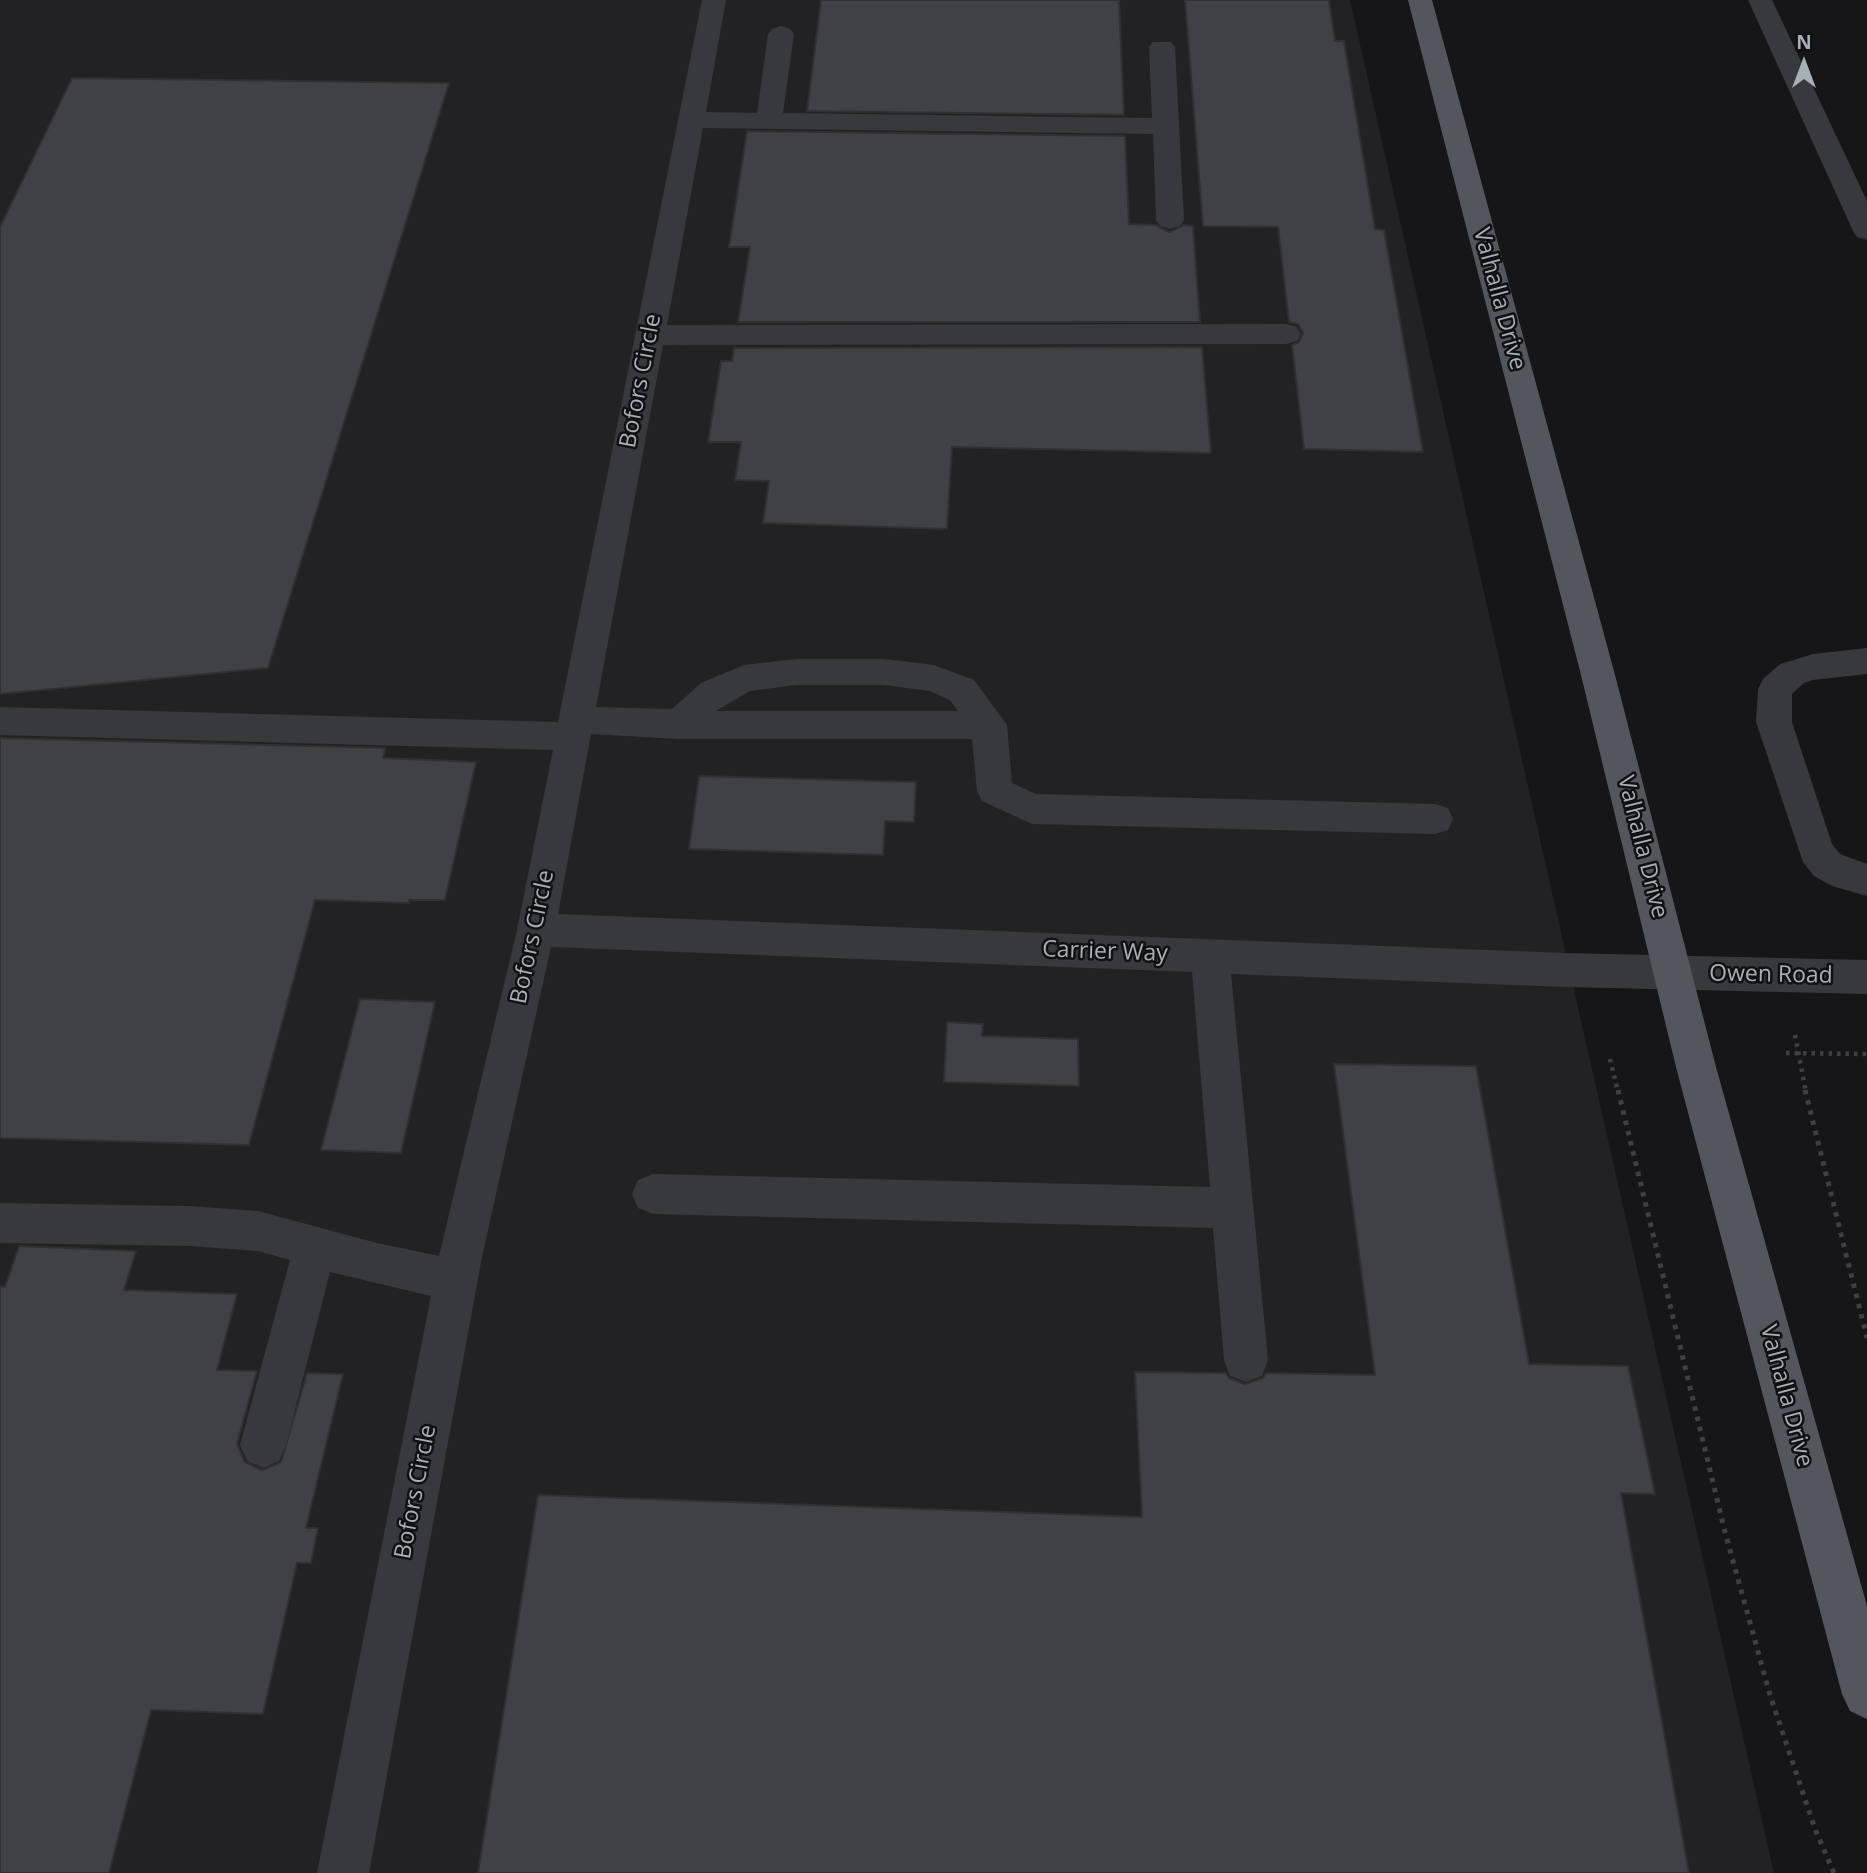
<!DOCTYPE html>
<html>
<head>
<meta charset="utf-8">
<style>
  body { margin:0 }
  #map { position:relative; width:1867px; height:1873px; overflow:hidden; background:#161618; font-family:"Open Sans",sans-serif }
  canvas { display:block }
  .north { position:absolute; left:1769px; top:28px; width:70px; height:70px; -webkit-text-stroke:5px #111113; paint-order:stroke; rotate:0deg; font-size:19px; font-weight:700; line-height:28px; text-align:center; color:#a7afb8 }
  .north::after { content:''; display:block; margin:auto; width:24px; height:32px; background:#a7afb8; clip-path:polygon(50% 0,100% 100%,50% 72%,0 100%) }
</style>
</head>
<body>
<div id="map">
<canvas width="1867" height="1873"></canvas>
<div class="north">N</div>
</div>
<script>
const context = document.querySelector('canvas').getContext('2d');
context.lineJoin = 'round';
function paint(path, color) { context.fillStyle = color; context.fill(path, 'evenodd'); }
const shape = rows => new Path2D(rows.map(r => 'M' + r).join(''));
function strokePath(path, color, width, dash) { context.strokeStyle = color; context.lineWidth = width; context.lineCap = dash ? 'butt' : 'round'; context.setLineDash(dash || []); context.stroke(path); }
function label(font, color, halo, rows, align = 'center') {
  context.font = font + ' "Open Sans",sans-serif'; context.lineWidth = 5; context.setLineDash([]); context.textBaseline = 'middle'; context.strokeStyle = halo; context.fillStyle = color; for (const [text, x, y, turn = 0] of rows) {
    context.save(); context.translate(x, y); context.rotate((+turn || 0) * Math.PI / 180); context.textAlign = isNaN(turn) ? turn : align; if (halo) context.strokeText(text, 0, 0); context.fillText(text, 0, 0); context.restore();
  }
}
paint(shape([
  [0,0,1350,0,1774,1873,0,1873]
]), '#222225');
const building = shape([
  [821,0,1119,0,1124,115,807,111,821,0],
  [1185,0,1329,0,1335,41,1344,41,1375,229,1384,230,1423,452,1304,449,1292,345,1299,342,1303,333,1298,324,1289,322,1278,227,1203,226,1185,0],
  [72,78,449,83,268,668,0,694,0,227,72,78],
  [747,131,1125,136,1129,224,1156,225,1169,232,1184,225,1193,226,1200,322,738,322,750,247,729,247,747,131],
  [1202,347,1211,453,952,447,947,529,763,523,769,481,735,480,741,442,708,442,721,361,732,361,734,348,1202,347],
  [0,738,385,748,383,758,476,762,445,900,409,900,409,903,315,900,249,1145,0,1138,0,738],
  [699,776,916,782,914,822,885,821,883,855,689,849,699,776],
  [360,999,435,1002,401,1153,321,1150,360,999],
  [947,1022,983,1024,982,1036,1078,1039,1079,1086,944,1082,947,1022],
  [1334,1064,1476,1066,1529,1364,1628,1366,1655,1494,1621,1493,1689,1873,478,1873,538,1495,1142,1517,1135,1372,1226,1373,1229,1378,1245,1384,1263,1378,1266,1373,1375,1375,1334,1064],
  [19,1246,136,1251,124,1290,237,1294,217,1370,257,1371,237,1444,245,1462,262,1470,281,1462,307,1373,343,1374,306,1528,318,1528,311,1563,297,1563,263,1714,151,1710,109,1873,0,1873,0,1286,5,1287,19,1246]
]);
paint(building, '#404145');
strokePath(building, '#303034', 2);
strokePath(shape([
  [1795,1035,1806,1092],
  [1786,1053,1867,1054],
  [1610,1059,1618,1092]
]), '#3d4044', 4.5, [3.5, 5]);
strokePath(shape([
  [1618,1090,1725,1532,1770,1695,1815,1829,1834,1873],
  [1805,1090,1867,1338]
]), '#3d4044', 5, [4.5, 6]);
paint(shape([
  [702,0,726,0,706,112,757,113,768,34,772,29,781,26,790,29,794,34,783,113,1152,118,1149,47,1153,42,1171,42,1175,47,1184,220,1180,226,1170,229,1160,226,1156,220,1153,134,703,128,667,325,1286,324,1297,327,1301,334,1297,341,1286,344,663,345,596,707,672,709,701,683,744,665,796,659,884,659,934,665,974,680,1007,725,1012,783,1036,794,1435,804,1448,808,1453,819,1448,830,1435,834,1032,824,982,801,977,791,972,739,678,739,591,734,558,914,1565,953,1867,960,1867,994,1565,987,1231,974,1268,1360,1262,1376,1246,1382,1230,1376,1224,1360,1213,1228,653,1214,638,1208,632,1194,638,1180,653,1174,1210,1187,1192,972,551,947,482,1257,369,1873,317,1873,431,1296,330,1272,286,1445,279,1461,263,1468,247,1461,240,1445,290,1260,258,1251,189,1246,0,1243,0,1203,189,1206,258,1211,377,1243,439,1256,517,930,553,750,0,735,0,707,558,722,702,0],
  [796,685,884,685,930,691,950,700,958,711,716,711,750,691,796,685],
  [1748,0,1772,0,1867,201,1867,240,1857,237,1853,231,1748,0],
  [1867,648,1867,674,1813,680,1804,683,1792,694,1792,722,1832,844,1840,854,1867,864,1867,896,1832,886,1814,876,1803,862,1756,722,1758,689,1763,679,1780,664,1813,654,1867,648]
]), '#37393d');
paint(shape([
  [1408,0,1432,0,1615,675,1716,1067,1867,1606,1867,1719,1850,1711,1842,1694,1676,1067,1581,675,1408,0]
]), '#53565c');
label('23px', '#a7afb8', '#111113', [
  ["Valhalla Drive",1499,299,75],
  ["Bofors Circle",641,381,-79],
  ["Valhalla Drive",1642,847,76],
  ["Bofors Circle",533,937,-78],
  ["Carrier Way",1105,952,2],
  ["Owen Road",1771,975,1],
  ["Valhalla Drive",1786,1396,75],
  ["Bofors Circle",416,1492,-79]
]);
</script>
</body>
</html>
